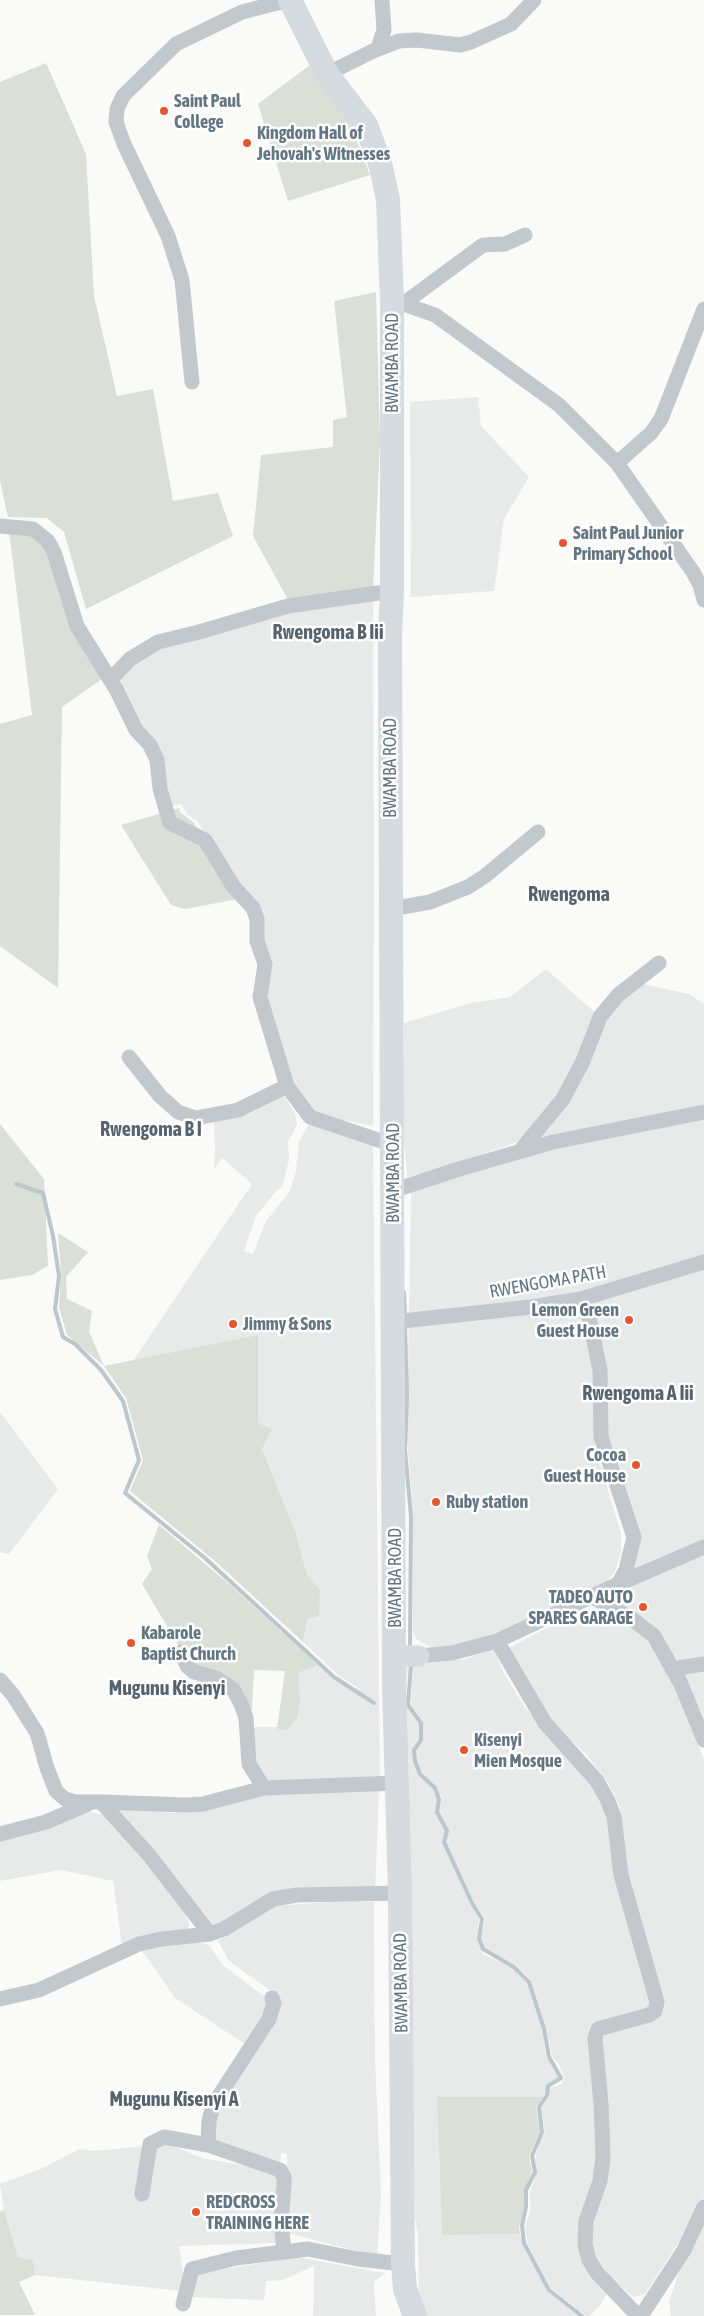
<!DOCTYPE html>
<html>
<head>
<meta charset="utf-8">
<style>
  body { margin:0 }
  canvas { display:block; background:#fafaf8 }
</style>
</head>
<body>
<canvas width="704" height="2316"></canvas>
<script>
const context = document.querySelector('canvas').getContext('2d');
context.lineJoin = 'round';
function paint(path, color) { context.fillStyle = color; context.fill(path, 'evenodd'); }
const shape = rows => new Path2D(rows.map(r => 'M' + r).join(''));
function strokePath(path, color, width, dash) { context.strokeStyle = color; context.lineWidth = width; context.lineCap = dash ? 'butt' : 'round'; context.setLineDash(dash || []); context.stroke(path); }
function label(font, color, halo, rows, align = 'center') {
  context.font = font + ' "Asap Condensed",sans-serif'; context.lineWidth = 5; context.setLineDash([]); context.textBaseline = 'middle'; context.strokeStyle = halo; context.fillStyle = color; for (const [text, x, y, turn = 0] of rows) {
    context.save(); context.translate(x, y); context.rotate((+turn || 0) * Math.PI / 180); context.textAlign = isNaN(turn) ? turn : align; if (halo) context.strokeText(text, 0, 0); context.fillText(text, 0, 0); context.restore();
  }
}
paint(shape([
  [478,397,481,426,529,477,504,519,494,591,411,597,410,402],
  [373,590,374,879,373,1126,312,1114,291,1088,272,1039,260,940,262,917,197,821,187,814,181,804,163,807,153,755,111,678,158,642],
  [546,969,600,1017,629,981,689,994,704,1004,704,1104,693,1108,520,1141,433,1171,407,1177,403,1127,404,1023,471,1003,510,997],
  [284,1096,295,1113,297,1125,288,1142,289,1160,282,1187,277,1190,256,1216,244,1251,253,1254,266,1221,290,1191,296,1171,299,1142,310,1122,373,1146,380,1778,269,1784,250,1762,251,1727,278,1727,277,1729,300,1698,298,1673,318,1665,339,1683,361,1690,338,1675,303,1642,307,1619,320,1591,307,1575,295,1531,262,1449,272,1429,258,1423,258,1335,133,1361,252,1184,222,1158,214,1169,215,1150,214,1121],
  [704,1117,704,1541,654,1560,624,1575,626,1540,616,1501,603,1468,596,1413,597,1376,585,1303,593,1362,595,1446,621,1534,621,1552,615,1572,606,1582,509,1633,461,1648,434,1648,417,1640,413,1632,413,1512,407,1437,411,1188,559,1144],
  [0,1412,58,1489,9,1554,0,1552],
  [704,1555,704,1718,662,1637,646,1619,619,1606,610,1599,617,1592],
  [586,1608,630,1623,651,1645,673,1683,704,1759,704,2196,688,2228,645,2294,634,2297,610,2278,608,2291,600,2306,589,2316,586,2316,551,2288,528,2245,525,2228,531,2206,529,2196,536,2175,535,2158,540,2140,545,2132,541,2107,550,2088,562,2084,564,2077,559,2065,552,2056,547,2032,530,1979,517,1966,485,1948,481,1939,485,1918,473,1900,446,1844,448,1828,443,1823,439,1812,441,1797,437,1787,423,1774,417,1763,416,1751,423,1738,422,1720,411,1705,413,1665,465,1659,494,1649,503,1672,526,1709,594,1788,604,1811,652,2010,589,2027,592,2038,663,2012,625,1868,620,1807,608,1783,585,1753,558,1729,516,1667,508,1648],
  [403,1663,408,1664,406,1705,419,1722,420,1739,413,1748,413,1760,418,1774,434,1790,438,1800,435,1810,445,1832,442,1841,479,1918,477,1940,483,1954,512,1967,528,1984,542,2028,546,2057,559,2077,548,2084,543,2097,437,2097,442,2235,520,2234,527,2254,536,2266,547,2289,579,2316,419,2316,418,2236,412,2199],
  [379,1790,375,1891,291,1892,239,1916,210,1927,117,1814,119,1806,171,1813,207,1810,258,1794],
  [90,1812,107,1816,182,1906,189,1923,188,1930,122,1946,113,1881,60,1870,0,1881,0,1838,62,1822],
  [345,1901,374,1902,375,2060,381,2194,377,2256,287,2233,287,2154,281,2153,280,2164,214,2148,211,2112,248,2046,175,1998,141,1949,191,1941,209,1945,224,1966,273,2003,277,1995,229,1961,218,1941,273,1906],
  [154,2145,171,2145,202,2158,279,2172,277,2243,179,2246,183,2273,180,2291,35,2275,33,2260,18,2257,4,2210,0,2184,43,2168,79,2149,95,2151],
  [704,2212,704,2316,671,2316,669,2302,686,2251],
  [297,2257,385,2273,374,2282,376,2316,313,2316,314,2266,282,2280,266,2281,264,2300,188,2297,192,2278,200,2273]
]), '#e8e9e9');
paint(shape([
  [314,62,350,123,370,175,288,201,258,104],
  [46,63,86,154,94,296,117,396,153,389,173,501,218,493,233,536,86,609,64,532,47,518,8,517,0,481,0,82],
  [376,292,380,442,373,590,291,605,253,536,261,455,333,447,333,420,347,417,334,301],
  [9,531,41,532,78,617,106,676,62,707,58,988,0,946,0,724,32,715],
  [179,808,180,812,194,823,213,865,238,899,185,909,171,905,121,825],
  [0,1124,44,1179,48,1266,32,1275,0,1280],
  [58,1233,88,1252,66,1277,67,1299,92,1311,89,1332,104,1366,258,1335,258,1423,272,1429,262,1449,295,1531,307,1575,320,1590,319,1616,307,1619,303,1642,215,1561,130,1491,143,1460,126,1398,104,1366,67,1335,59,1307,61,1273],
  [159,1525,229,1584,318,1665,298,1673,300,1698,297,1718,287,1730,277,1729,285,1671,254,1670,251,1727,239,1702,202,1677,180,1648,142,1584,152,1569,147,1556],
  [437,2097,543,2097,536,2107,540,2131,529,2156,532,2171,525,2190,524,2208,519,2227,520,2234,442,2235],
  [4,2210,18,2257,33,2260,35,2275,19,2282,35,2315,0,2315,0,2212]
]), '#dadfd7');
strokePath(shape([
  [16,1184,43,1193,53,1236,59,1276,55,1309,63,1337,75,1344,101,1370,123,1401,139,1460,125,1493,205,1558,334,1677,374,1703],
  [404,1292,405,1317],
  [405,1324,407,1396,405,1450,411,1516,410,1649],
  [411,1664,408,1705,421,1723,421,1740,414,1750,415,1761,420,1774,435,1788,439,1799,437,1812,447,1831,444,1842,472,1903,482,1919,479,1939,483,1949,514,1967,529,1982,544,2029,549,2057,561,2078,548,2086,547,2095,539,2107,542,2132,532,2156,535,2172,526,2190,526,2207,522,2225,524,2243,549,2290,582,2316]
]), '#bbc7cb', 4);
strokePath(shape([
  [378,48,384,30,382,0],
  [327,74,373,51,399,41,417,40,460,45,471,42,511,24,534,0],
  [392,300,435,315,559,405,617,463,693,572,700,585,704,600],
  [403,304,483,245,505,244,525,235],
  [192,382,182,280,168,236,124,144,116,122,117,109,123,96,176,44,242,12,289,0],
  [617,463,651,433,661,419,704,309],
  [0,526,33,529,48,541,54,552,77,626,116,689,136,730,150,745,157,760,160,789,170,823,205,840,233,886,253,908,257,919,257,941,265,964,260,997,287,1086,310,1117,393,1145],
  [110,680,130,659,158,642,199,632,288,606,392,591],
  [391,909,430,902,468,887,485,876,538,832],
  [129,1057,160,1096,178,1112,196,1118,238,1110,287,1086],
  [520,1151,563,1099,583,1061,600,1017,618,995,659,963],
  [392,1191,459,1169,553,1142,704,1112],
  [585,1298,600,1370,601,1437,634,1537,626,1570,618,1584],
  [393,1322,531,1307,581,1299,704,1262],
  [592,1597,631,1618,654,1636,681,1684,704,1740],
  [497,1641,545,1723,597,1781,608,1801,614,1817,621,1875,657,2002,655,2011,649,2015,598,2029,595,2038,601,2104,603,2156,600,2181,586,2221,585,2245,589,2260,597,2273,638,2316],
  [181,1652,187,1666,194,1672,216,1678,233,1689,241,1704,246,1718,249,1764,264,1788],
  [419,1656,452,1653,497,1641,618,1584,704,1547],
  [672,1669,704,1664],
  [0,1680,13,1695,37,1733,47,1768,56,1791,65,1799,75,1802,101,1802,149,1855,210,1934],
  [101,1802,186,1805,203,1804,264,1788,397,1783],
  [0,1834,46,1822,88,1804],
  [0,1999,39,1990,139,1944,161,1939,210,1934,224,1929,273,1899,297,1895,400,1893],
  [208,2145,209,2121,213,2105,269,2019,274,2003,272,1998],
  [142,2194,150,2144,164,2137,208,2145,280,2170,284,2177,284,2185,281,2222,284,2251],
  [183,2304,192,2269,236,2258,308,2249,358,2259,403,2264],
  [641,2316,684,2250,704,2207]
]), '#c3c8cc', 15);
strokePath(shape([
  [395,1656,419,1656]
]), '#d6dbdf', 21);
strokePath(shape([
  [290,0,327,74,366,125,380,163,388,199,392,300,392,591,390,635,394,1687,400,1893,403,2264,405,2289,415,2316]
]), '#d6dbdf', 24);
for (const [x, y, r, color] of [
  [164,111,5,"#e4572e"],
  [247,143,5,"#e4572e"],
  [563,543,5,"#e4572e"],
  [629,1320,5,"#e4572e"],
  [233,1324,5,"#e4572e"],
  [636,1465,5,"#e4572e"],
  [436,1502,5,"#e4572e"],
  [643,1607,5,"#e4572e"],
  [131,1643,5,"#e4572e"],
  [464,1750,5,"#e4572e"],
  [196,2212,5,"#e4572e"]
]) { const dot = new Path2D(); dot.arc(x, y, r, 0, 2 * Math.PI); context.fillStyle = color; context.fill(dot); strokePath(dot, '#fff', 2); }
label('bold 18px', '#657683', '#fff', [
  ["Saint Paul",174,101],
  ["College",174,122],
  ["Kingdom Hall of",257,133],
  ["Jehovah's Witnesses",257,154],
  ["Saint Paul Junior",573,533],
  ["Primary School",573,554],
  ["Lemon Green",619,1310,"right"],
  ["Guest House",619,1331,"right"],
  ["Jimmy & Sons",243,1324],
  ["Cocoa",626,1455,"right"],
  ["Guest House",626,1476,"right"],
  ["Ruby station",446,1502],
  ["TADEO AUTO",633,1597,"right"],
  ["SPARES GARAGE",633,1618,"right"],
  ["Kabarole",141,1633],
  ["Baptist Church",141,1654],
  ["Kisenyi",474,1740],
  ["Mien Mosque",474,1761],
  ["REDCROSS",206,2202],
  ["TRAINING HERE",206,2223]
], 'left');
label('18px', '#657683', '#fff', [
  ["BWAMBA ROAD",392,363,-90],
  ["BWAMBA ROAD",390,768,-90],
  ["BWAMBA ROAD",393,1173,-90],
  ["RWENGOMA PATH",548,1282,-10],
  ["BWAMBA ROAD",395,1578,-90],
  ["BWAMBA ROAD",401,1983,-91]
]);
label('bold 20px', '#57646e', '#fff', [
  ["Rwengoma B Iii",328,633],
  ["Rwengoma",569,895],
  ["Rwengoma B I",151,1130],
  ["Rwengoma A Iii",638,1394],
  ["Mugunu Kisenyi",167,1689],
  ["Mugunu Kisenyi A",174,2100]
]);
</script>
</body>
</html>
